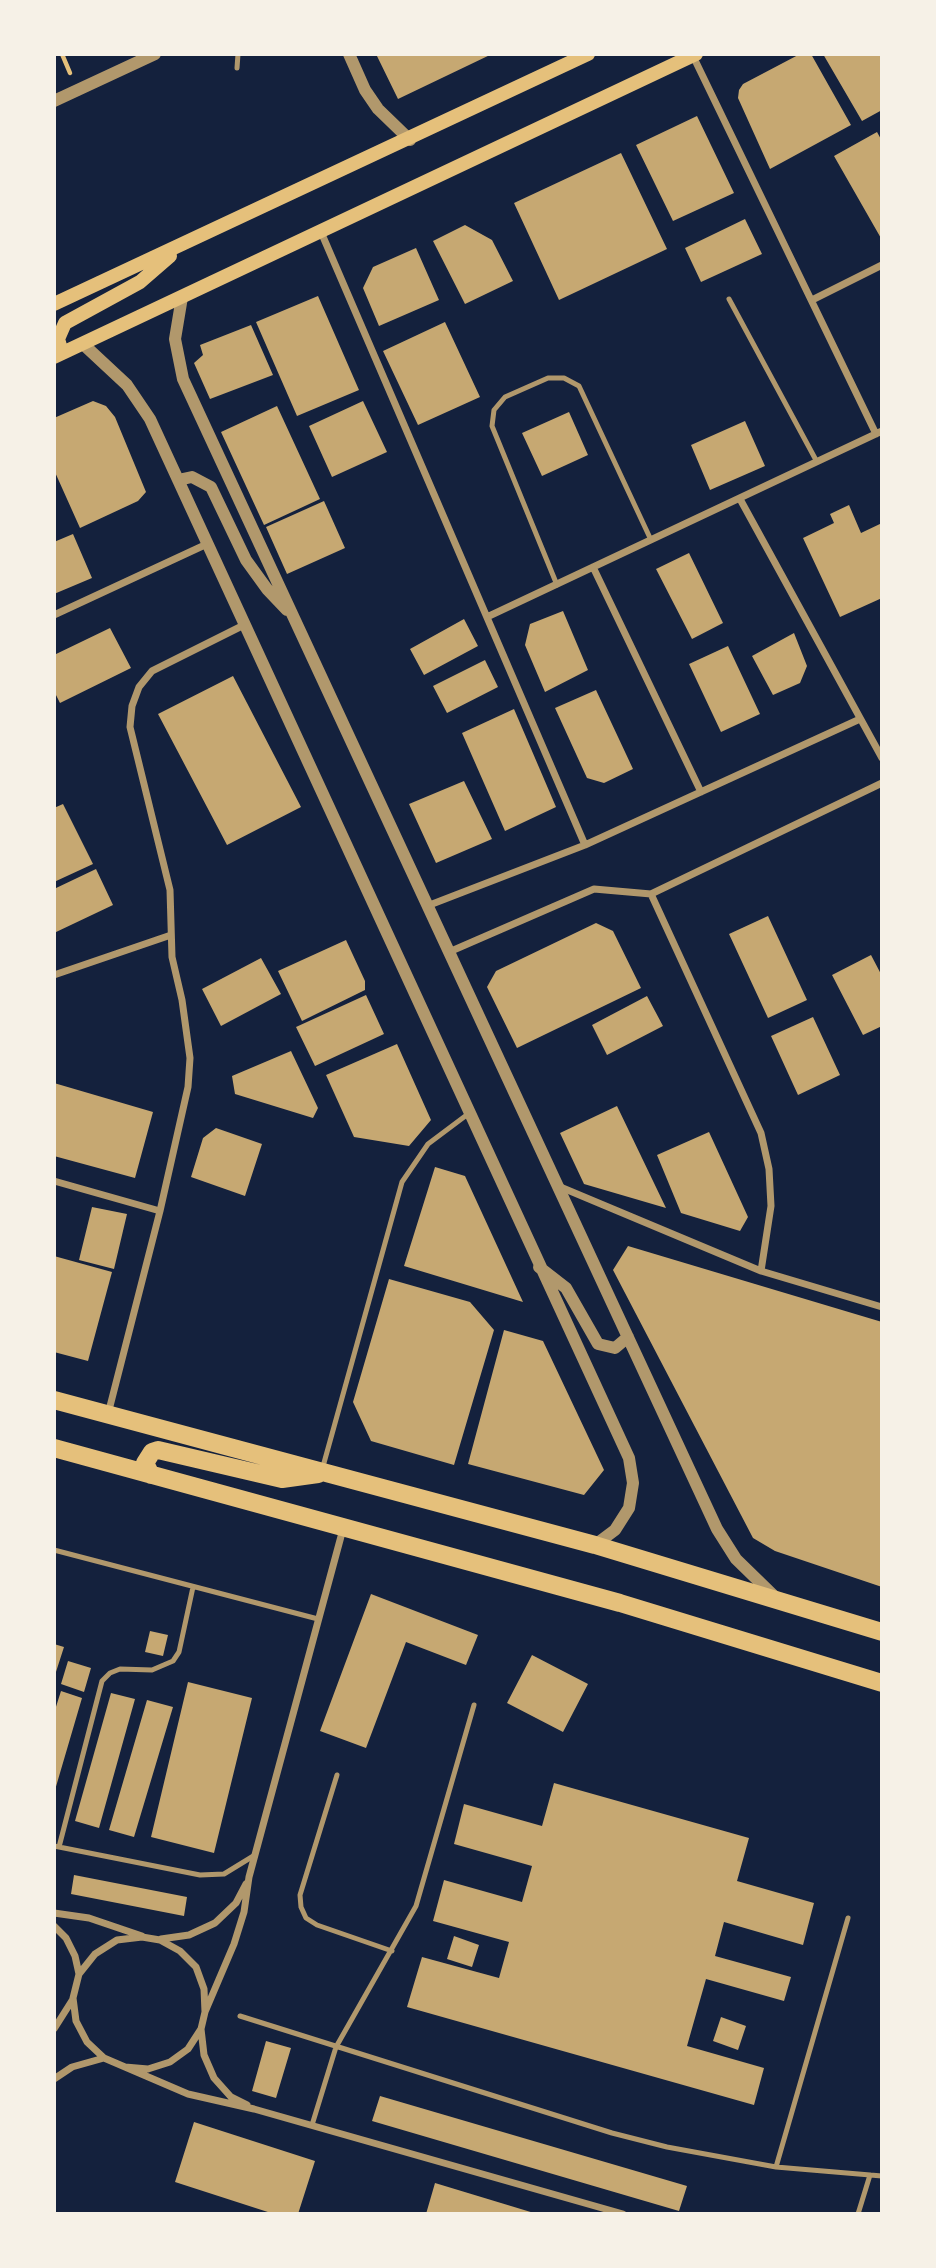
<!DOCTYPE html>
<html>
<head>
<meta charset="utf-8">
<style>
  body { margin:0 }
  #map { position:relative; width:936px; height:2268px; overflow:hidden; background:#14213d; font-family:Bitter,serif }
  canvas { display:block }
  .frame { position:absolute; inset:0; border:56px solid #f6f1e7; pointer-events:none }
</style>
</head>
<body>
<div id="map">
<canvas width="936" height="2268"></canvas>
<div class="frame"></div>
</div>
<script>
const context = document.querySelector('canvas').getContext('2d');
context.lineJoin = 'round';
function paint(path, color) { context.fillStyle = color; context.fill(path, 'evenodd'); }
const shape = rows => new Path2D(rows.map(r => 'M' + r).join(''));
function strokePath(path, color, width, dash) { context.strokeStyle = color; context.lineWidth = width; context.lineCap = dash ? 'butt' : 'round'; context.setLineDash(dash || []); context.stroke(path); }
paint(shape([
  [376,54,492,54,398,99],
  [800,54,811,54,851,125,770,169,738,98,739,90,743,84],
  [823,54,882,54,882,110,862,121],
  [697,116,734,193,673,221,636,145],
  [877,132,882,141,882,240,834,156],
  [621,153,667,249,559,300,514,203],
  [745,219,762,254,701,282,685,248],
  [465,225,492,240,513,281,465,304,433,241],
  [416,248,439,300,379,326,363,288,373,267],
  [318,296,359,390,297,416,256,322],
  [445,322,480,397,418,425,383,351],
  [251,325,273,375,210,399,194,363,203,355,200,345],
  [93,401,106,406,115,417,146,492,138,501,80,528,54,470,54,418],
  [363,401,387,452,332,477,309,426],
  [277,406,320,499,264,525,221,432],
  [569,412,588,455,542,476,522,433],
  [745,421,765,466,710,490,691,445],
  [324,501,345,548,287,574,266,527],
  [849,505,861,533,882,523,882,598,840,617,803,538,834,523,830,514],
  [73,534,92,578,54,594,54,542],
  [689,553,723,623,692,639,656,569],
  [563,611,588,670,545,692,525,645,530,624],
  [464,619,478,646,424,675,410,649],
  [110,628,131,668,60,703,54,691,54,655],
  [794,633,807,666,800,683,773,695,752,656],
  [728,646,760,714,721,732,689,664],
  [485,660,498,687,447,713,433,686],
  [233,676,301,807,227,845,158,714],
  [596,690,633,769,604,783,587,778,555,708],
  [514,709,556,807,505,831,462,733],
  [464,781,492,839,436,863,409,804],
  [63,804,93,864,54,882,54,808],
  [96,869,113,905,54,933,54,889],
  [768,916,807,1000,768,1018,729,934],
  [596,923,613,931,641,988,517,1048,487,987,496,971],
  [346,940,365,981,365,990,302,1021,278,971],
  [871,955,882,976,882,1026,863,1035,832,975],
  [261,958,281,994,221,1026,202,989],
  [366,995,384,1034,315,1066,296,1027],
  [647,996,663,1026,607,1055,592,1025],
  [813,1017,840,1075,798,1095,771,1036],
  [397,1044,431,1120,409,1146,354,1137,326,1075],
  [291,1051,318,1108,313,1118,235,1094,232,1076],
  [54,1083,153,1112,135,1178,54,1156],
  [617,1106,666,1208,584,1184,560,1133],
  [216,1128,262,1144,245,1196,191,1177,203,1138],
  [709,1132,748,1217,740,1231,681,1213,657,1155],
  [435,1167,465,1176,523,1302,404,1266],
  [92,1207,127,1214,114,1269,79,1260],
  [628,1246,882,1322,882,1587,775,1551,753,1538,613,1270],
  [54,1256,112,1272,88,1361,54,1352],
  [389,1279,470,1302,494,1330,454,1465,371,1441,353,1402],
  [504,1330,543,1341,604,1470,584,1495,468,1464],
  [371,1594,478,1635,466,1665,406,1642,366,1748,320,1731],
  [150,1631,168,1635,163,1656,145,1652],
  [54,1644,64,1647,55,1675,54,1675],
  [532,1655,588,1684,563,1732,507,1703],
  [68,1661,91,1668,84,1692,61,1684],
  [188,1682,252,1698,214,1853,151,1837],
  [61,1691,82,1698,55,1790,54,1713],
  [111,1693,135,1699,99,1828,75,1821],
  [147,1700,173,1707,134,1837,109,1830],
  [554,1783,749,1838,737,1881,814,1903,803,1945,724,1922,715,1956,791,1977,784,2001,706,1979,687,2046,764,2068,754,2105,407,2007,422,1957,499,1978,509,1942,433,1921,444,1880,522,1902,532,1866,454,1844,464,1804,542,1826],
  [74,1875,187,1897,184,1916,71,1894],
  [454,1936,479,1945,472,1967,447,1959],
  [721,2017,746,2026,738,2050,713,2041],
  [266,2041,291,2048,276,2098,252,2091],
  [380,2096,687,2186,679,2211,372,2121],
  [194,2122,315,2161,298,2214,274,2214,175,2182],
  [435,2183,534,2213,534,2214,426,2214]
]), '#c6a872');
strokePath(shape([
  [62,54,70,73]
]), '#e5c07b', 4.5);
strokePath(shape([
  [237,68,238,54],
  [729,299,817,462],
  [557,585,492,426,494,410,505,397,548,378,564,378,579,386,651,540],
  [322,1470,402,1182,428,1144,468,1114],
  [54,1550,318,1619],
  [337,1775,300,1895,301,1907,306,1918,317,1925,392,1951],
  [54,1846,200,1875,224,1874,255,1855],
  [59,1847,102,1681,110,1673,120,1669,152,1670,173,1661,179,1652,193,1587],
  [240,2016,612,2133,667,2147,776,2167,882,2176],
  [312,2125,336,2047,416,1906,474,1705],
  [776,2167,848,1918],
  [858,2214,870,2175]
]), '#b1986c', 5);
strokePath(shape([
  [693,56,876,434],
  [321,232,585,845],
  [812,300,882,265],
  [740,499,882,758],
  [593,567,701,792],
  [54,615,207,544],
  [487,617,882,431],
  [651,894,761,1133,769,1169,771,1206,761,1271],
  [427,906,585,845,860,719],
  [449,952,594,889,651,894,882,783],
  [54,975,171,935],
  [54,1181,160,1211],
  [558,1186,761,1271,882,1307],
  [108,1414,160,1211,188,1087,190,1058,182,1000,172,957,170,890,130,727,132,706,139,687,152,671,244,625],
  [54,1913,89,1918,142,1936],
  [54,1926,66,1938,75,1956,79,1974,73,1998,76,2021,87,2042,104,2058,125,2067,148,2069,170,2062,188,2049,201,2029,205,2012,204,1989,196,1967,180,1951,160,1940,142,1937,117,1940,95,1954,79,1974],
  [161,1939,189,1935,215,1923,236,1903,246,1884],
  [205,2012,234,1944,244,1912,249,1877,343,1529],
  [54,2029,73,1999],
  [201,2029,204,2055,214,2078,231,2097,247,2105],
  [125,2067,188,2094,254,2109,623,2214],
  [54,2079,72,2067,104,2058]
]), '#b1986c', 7);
strokePath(shape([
  [349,54,365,90,378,109,410,140],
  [54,101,155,54],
  [182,297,175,339,183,379,717,1529,736,1559,774,1596],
  [83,344,127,385,150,419,629,1458,633,1483,629,1508,615,1530,595,1545],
  [178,480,192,477,211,487,246,560,267,589,287,610],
  [539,1267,566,1288,598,1344,615,1348,628,1337]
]), '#b1986c', 12);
strokePath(shape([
  [54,304,588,54],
  [62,353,58,339,65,323,140,282,170,256],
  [54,357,696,54]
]), '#e5c07b', 14);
strokePath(shape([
  [54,1400,595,1545,882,1632],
  [54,1448,620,1603,882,1683],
  [151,1475,145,1463,152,1452,158,1450,282,1479,318,1474]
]), '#e5c07b', 18);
</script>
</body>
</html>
